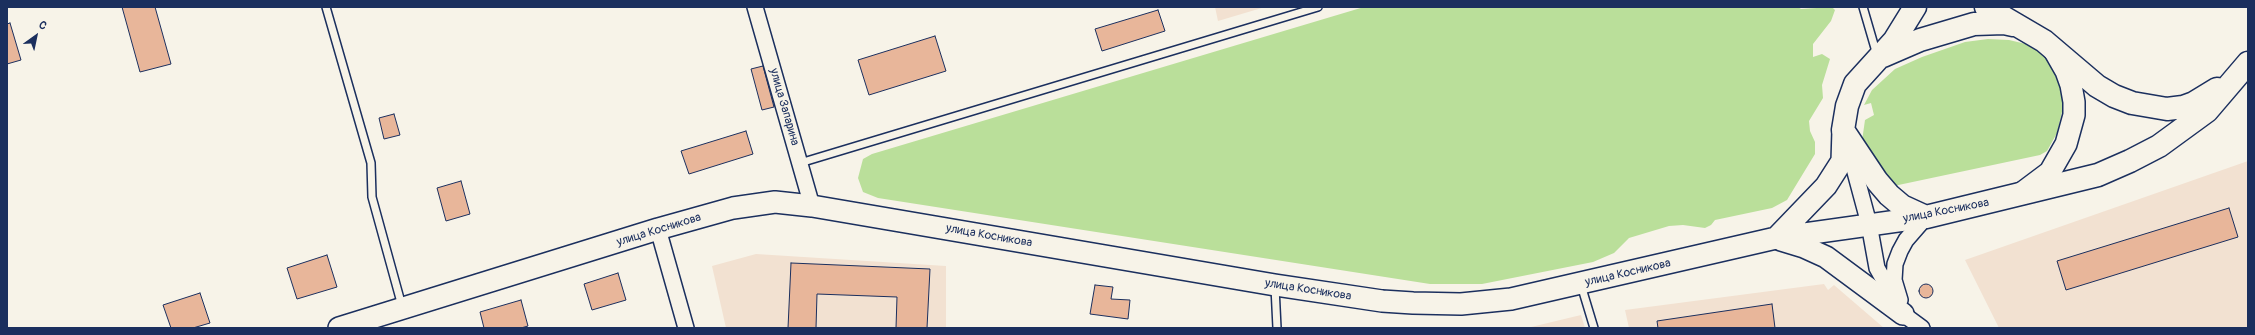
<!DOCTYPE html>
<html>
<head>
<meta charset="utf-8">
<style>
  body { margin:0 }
  #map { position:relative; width:2255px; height:335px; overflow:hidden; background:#f7f3e8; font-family:Pangolin,sans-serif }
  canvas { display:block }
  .frame { position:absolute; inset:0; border:8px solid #1b2f5e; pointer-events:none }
  .north { position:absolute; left:16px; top:16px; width:40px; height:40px; -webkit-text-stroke:3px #f7f3e8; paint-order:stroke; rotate:33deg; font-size:11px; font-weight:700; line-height:16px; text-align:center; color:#1b2f5e }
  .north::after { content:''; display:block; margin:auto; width:14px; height:18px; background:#1b2f5e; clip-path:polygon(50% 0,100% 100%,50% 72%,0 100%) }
</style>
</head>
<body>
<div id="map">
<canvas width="2255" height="335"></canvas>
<div class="frame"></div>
<div class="north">С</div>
</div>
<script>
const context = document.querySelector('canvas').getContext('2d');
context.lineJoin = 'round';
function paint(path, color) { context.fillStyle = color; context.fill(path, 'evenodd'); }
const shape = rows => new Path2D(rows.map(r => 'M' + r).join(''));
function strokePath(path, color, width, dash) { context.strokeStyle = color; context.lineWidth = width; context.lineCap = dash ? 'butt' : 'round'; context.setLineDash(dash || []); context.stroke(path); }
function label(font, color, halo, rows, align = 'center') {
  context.font = font + ' Pangolin,sans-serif'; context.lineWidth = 3; context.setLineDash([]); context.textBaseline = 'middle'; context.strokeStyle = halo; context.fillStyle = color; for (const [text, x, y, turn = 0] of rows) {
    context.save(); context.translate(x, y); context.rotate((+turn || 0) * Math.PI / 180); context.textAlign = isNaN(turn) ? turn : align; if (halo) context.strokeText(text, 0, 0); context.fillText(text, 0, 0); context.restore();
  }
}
paint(shape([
  [1215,7,1265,7,1218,21],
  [2248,161,2248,328,1999,328,1965,260],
  [756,254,946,266,946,328,726,328,712,266],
  [1824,284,1828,290,1834,285,1884,328,1629,328,1625,310],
  [1581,315,1585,328,1527,328]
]), '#f2e1d1');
paint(shape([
  [1364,7,1798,7,1801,9,1832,7,1835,10,1831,21,1813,44,1813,57,1822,54,1830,59,1822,85,1823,98,1809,121,1810,131,1815,142,1815,154,1787,200,1772,208,1715,220,1711,225,1705,228,1683,225,1669,226,1629,238,1614,253,1593,262,1482,284,1430,284,878,198,863,192,858,178,863,159,872,154],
  [1988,39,2009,40,2026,44,2043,54,2054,66,2065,99,2057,133,2047,151,2040,155,1889,187,1862,141,1865,120,1874,115,1871,103,1864,105,1872,90,1895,69,1922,57,1965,42]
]), '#badf9a');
const building = shape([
  [122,7,155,7,171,64,140,72,122,7],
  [1158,10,1165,31,1102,51,1095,29,1158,10],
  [10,23,21,60,7,64,7,24,10,23],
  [935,36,946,71,869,95,858,60,935,36],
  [763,66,774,107,762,110,751,69,763,66],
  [394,114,400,135,384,139,379,118,394,114],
  [746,131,753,154,689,174,681,151,746,131],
  [461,181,470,214,446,221,437,188,461,181],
  [2229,208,2238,237,2066,290,2057,261,2229,208],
  [327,255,337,287,297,299,287,268,327,255],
  [791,263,930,269,927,328,896,328,897,297,817,294,816,328,788,328,791,263],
  [618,273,626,300,592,310,584,284,618,273],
  '1919 291a7 7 0 1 1 14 0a7 7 0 1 1-14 0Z',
  [1095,285,1113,287,1111,299,1130,300,1128,319,1090,314,1095,285],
  [200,293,210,323,193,328,171,328,163,305,200,293],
  [521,300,528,326,521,328,484,328,480,312,521,300],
  [1772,304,1775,328,1658,328,1657,321,1772,304]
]);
paint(building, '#e8b69a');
strokePath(building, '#1b2f5e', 1);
const lane = shape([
  [326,7,371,163,372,197,402,306],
  [1863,7,1877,55],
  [800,163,1318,7],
  [1581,285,1594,328],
  [1275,287,1277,328]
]);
const street = shape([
  [755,7,812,206],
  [1848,146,1869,224,1877,268,1903,314,1922,328],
  [658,229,686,328],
  [1900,300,1894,280,1895,264,1900,251,1906,240,1926,217]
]);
const secondary = shape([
  [2022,193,2050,172,2066,144,2074,115,2074,102,2071,85,2066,71,2054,50],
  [1776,238,1826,186,1842,161,1843,130],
  [1781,240,1804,247,1826,257,1903,314],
  [339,328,658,229,733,208,775,202,812,206,1275,285,1382,301,1413,303,1461,304,1511,299,1776,238,1926,217]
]);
const primary = shape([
  [1915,7,1894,41,1855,84,1847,106,1843,130,1877,181,1889,195,1902,206,1926,217,2098,175,2130,161,2159,146,2207,111,2248,63],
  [1986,7,2044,41,2097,86,2114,96,2132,103,2167,109,2183,107,2194,103,2217,89],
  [1883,56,1920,40,1974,24,2004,23,2013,25]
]);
strokePath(lane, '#1b2f5e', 10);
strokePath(street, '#1b2f5e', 18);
strokePath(secondary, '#1b2f5e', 24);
strokePath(primary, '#1b2f5e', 25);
strokePath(lane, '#f7f3e8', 7);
strokePath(street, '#f7f3e8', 15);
strokePath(secondary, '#f7f3e8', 21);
strokePath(primary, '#f7f3e8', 22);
label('12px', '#1b2f5e', '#f7f3e8', [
  ["улица Запарина",784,107,74],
  ["улица Косникова",1946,211,-11],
  ["улица Косникова",659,230,-17],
  ["улица Косникова",989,236,10],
  ["улица Косникова",1628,273,-13],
  ["улица Косникова",1308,290,9]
]);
</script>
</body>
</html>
